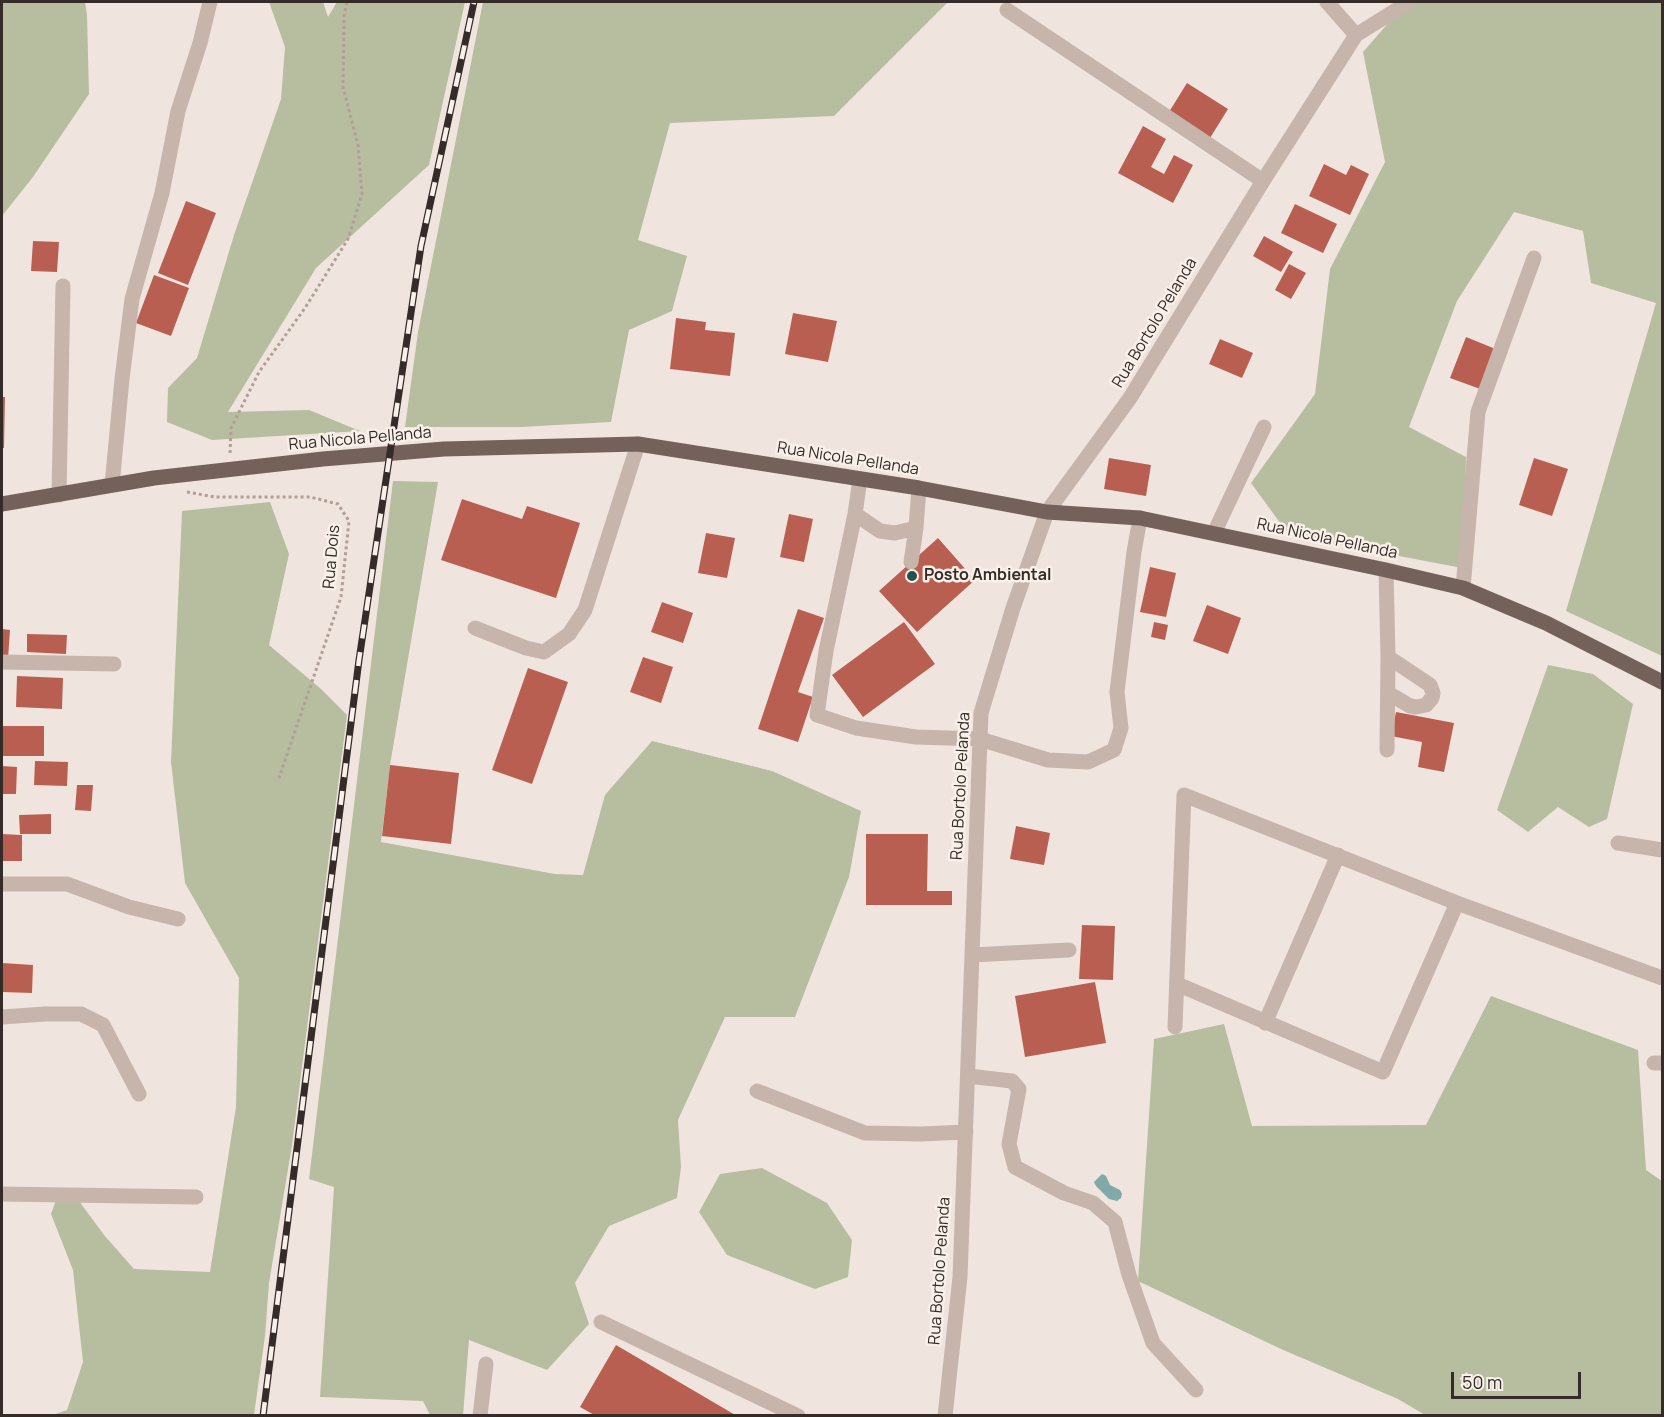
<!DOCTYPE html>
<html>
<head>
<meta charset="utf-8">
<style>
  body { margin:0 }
  #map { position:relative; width:1664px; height:1417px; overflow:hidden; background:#f0e5de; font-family:Manrope,sans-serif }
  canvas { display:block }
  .frame { position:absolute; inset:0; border:3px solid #352c29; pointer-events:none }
  .scale { position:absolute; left:1451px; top:1372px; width:130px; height:27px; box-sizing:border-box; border:3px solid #352c29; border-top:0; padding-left:8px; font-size:18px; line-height:21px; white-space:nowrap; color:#352c29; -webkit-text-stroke:4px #f8f0e9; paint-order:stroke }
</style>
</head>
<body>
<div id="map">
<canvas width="1664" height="1417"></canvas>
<div class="frame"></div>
<div class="scale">50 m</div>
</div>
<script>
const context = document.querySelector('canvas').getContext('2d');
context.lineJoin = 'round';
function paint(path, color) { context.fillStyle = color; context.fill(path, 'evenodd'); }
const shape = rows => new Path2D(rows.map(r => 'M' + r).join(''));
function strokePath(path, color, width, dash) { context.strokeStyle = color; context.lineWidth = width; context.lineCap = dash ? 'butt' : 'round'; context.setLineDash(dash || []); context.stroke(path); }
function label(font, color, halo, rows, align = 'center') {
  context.font = font + ' Manrope,sans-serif'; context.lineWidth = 5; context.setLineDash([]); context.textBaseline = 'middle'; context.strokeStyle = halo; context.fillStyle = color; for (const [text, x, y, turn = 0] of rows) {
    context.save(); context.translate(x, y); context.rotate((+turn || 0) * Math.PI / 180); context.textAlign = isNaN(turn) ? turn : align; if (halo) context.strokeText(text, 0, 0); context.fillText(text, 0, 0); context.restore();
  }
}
paint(shape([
  [2,2,85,2,87,15,89,94,33,177,2,216],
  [269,2,323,2,328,17,337,2,465,2,429,165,316,268,228,412,309,410,360,431,212,440,167,422,168,388,197,358,234,235,281,99,285,47],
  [483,2,948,2,834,116,670,123,638,240,687,256,672,311,629,330,611,422,521,427,405,427,418,332],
  [1415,2,1662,2,1662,656,1566,611,1656,303,1591,283,1583,231,1514,212,1457,301,1409,427,1466,457,1462,568,1289,535,1251,483,1315,394,1330,269,1385,162,1363,52,1397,13],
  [393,481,438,482,390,765,381,842,555,874,583,875,605,795,652,741,772,771,861,811,849,877,795,1017,725,1017,678,1120,681,1167,677,1198,609,1226,575,1283,589,1324,547,1370,469,1340,463,1415,430,1415,423,1401,320,1397,334,1187,309,1179],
  [270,502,289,554,269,645,321,689,347,715,292,1145,269,1283,265,1336,254,1415,50,1416,67,1410,83,1362,73,1270,51,1214,56,1200,79,1201,104,1235,134,1269,210,1272,236,1107,239,978,185,883,171,762,182,511],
  [1548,665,1593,674,1633,704,1607,819,1589,827,1558,807,1528,832,1497,810],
  [1491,996,1638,1050,1646,1170,1662,1181,1662,1415,1425,1415,1398,1399,1281,1349,1138,1281,1154,1039,1224,1024,1252,1126,1426,1125],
  [762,1168,827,1203,852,1240,848,1277,815,1289,727,1255,699,1212,720,1174]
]), '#b7bd9f');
paint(shape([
  [1102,1174,1106,1176,1110,1185,1120,1190,1122,1194,1121,1198,1117,1201,1109,1199,1096,1186,1094,1182]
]), '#7faaa7');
paint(shape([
  [1187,83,1228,109,1210,138,1169,112],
  [1143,126,1166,139,1151,167,1164,174,1174,155,1193,165,1173,203,1118,173],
  [1324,164,1346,175,1351,165,1369,174,1350,215,1309,196],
  [186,201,216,213,188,285,158,273],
  [1295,204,1337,224,1323,253,1281,233],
  [1264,236,1293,252,1281,272,1253,256],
  [33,241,59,242,57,272,31,271],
  [1289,264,1306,273,1291,299,1275,290],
  [154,275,189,288,171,336,136,323],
  [793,313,837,321,828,362,785,354],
  [676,318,706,322,705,330,735,333,730,376,670,369],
  [1466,337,1498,350,1483,390,1450,378],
  [1220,339,1253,353,1242,378,1209,364],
  [2,397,5,397,4,448,2,448],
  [1109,458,1151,465,1146,496,1104,489],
  [1534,458,1568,469,1552,516,1519,505],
  [462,499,522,519,527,506,580,523,556,598,441,560],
  [789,514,813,519,804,562,780,557],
  [706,533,735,538,727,578,698,573],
  [938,538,975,580,917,632,879,591],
  [1150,567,1176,573,1166,617,1140,612],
  [662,602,693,613,683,643,651,632],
  [1207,605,1241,618,1228,654,1193,641],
  [798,609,824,618,798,692,813,697,798,742,758,729],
  [904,622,935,664,863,717,832,675],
  [1154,622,1168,625,1165,640,1151,637],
  [2,629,10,630,8,659,2,658],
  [27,634,67,635,66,654,27,652],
  [643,657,673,667,661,703,630,692],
  [528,668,568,682,532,784,492,770],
  [17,676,63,678,62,709,16,707],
  [1396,712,1454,723,1444,772,1418,767,1422,742,1391,736],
  [2,726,44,726,44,756,2,756],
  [35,761,68,762,67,786,34,785],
  [390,765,459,773,451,844,382,836],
  [2,766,17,767,16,794,2,794],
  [77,785,93,785,91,811,75,810],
  [51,814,51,834,20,834,19,815],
  [1016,826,1050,833,1044,865,1010,859],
  [2,834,22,835,22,861,2,861],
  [866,834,928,834,927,891,952,891,952,905,866,905],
  [1082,925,1115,926,1113,980,1079,979],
  [2,963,33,965,32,993,2,992],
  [1095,982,1106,1043,1025,1057,1015,996],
  [616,1345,737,1416,596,1416,580,1407]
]), '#b95f52');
strokePath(shape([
  [230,453,231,428,259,372,305,308,348,239,362,194,358,145,343,87,344,16,347,2],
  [187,492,215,497,310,497,338,504,349,521,341,597,279,778]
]), '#b29e95', 3, [3, 3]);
strokePath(shape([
  [1327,2,1356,35],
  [1007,10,1263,181],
  [860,479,855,514,826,651,817,715,856,728,916,737,980,739,1048,760,1088,762,1114,750,1121,728,1117,692,1134,552,1140,518],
  [112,485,122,379,132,299,162,193,178,111,200,43,210,2],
  [59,495,63,286],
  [855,514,880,531,895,533,916,528],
  [1214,533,1264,427],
  [911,562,916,528,919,488],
  [1386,570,1388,657,1387,750],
  [1463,588,1478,412,1534,258],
  [475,628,526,648,544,652,569,634,585,610,638,444],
  [2,662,114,664],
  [1388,693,1410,706,1416,707,1426,705,1432,698,1433,693,1430,685,1388,657],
  [1618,843,1662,850],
  [2,884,67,884,129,907,178,919],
  [972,955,1069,950],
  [1177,984,1383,1072,1457,903],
  [2,1017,45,1014,81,1014,103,1025,139,1094],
  [1265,1023,1338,855],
  [1175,1027,1184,795,1457,903,1662,978],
  [1654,1063,1662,1063],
  [968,1076,1012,1081,1019,1089,1009,1144,1015,1167,1064,1193,1093,1203,1115,1222,1129,1275,1153,1343,1196,1390],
  [757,1091,865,1133,921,1134,966,1132],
  [2,1194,196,1197],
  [601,1322,798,1416],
  [480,1416,486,1364],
  [945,1416,960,1277,981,713,1013,608,1047,512,1130,398,1263,181,1356,35,1409,2]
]), '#c7b4ab', 15);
strokePath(shape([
  [2,504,154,478,323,459,444,449,638,444,919,488,1047,512,1140,518,1386,570,1463,588,1546,623,1662,682]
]), '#75615c', 15);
const rail = shape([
  [263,1416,359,660,421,246,474,2]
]);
strokePath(rail, '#352c29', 7);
strokePath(rail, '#f8f0e9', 4.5, [14]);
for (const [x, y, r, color] of [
  [912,576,6,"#235250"]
]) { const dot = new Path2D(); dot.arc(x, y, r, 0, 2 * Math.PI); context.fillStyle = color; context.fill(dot); strokePath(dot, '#f8f0e9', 2); }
label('16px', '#352c29', '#f8f0e9', [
  ["Rua Bortolo Pelanda",1155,323,-59],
  ["Rua Nicola Pellanda",360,439,-5],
  ["Rua Nicola Pellanda",848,459,9],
  ["Rua Nicola Pellanda",1327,539,12],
  ["Rua Dois",332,557,-85],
  ["Rua Bortolo Pelanda",961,786,-87],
  ["Rua Bortolo Pelanda",940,1271,-86]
]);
label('bold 16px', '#352c29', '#f8f0e9', [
  ["Posto Ambiental",924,576]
], 'left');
</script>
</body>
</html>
